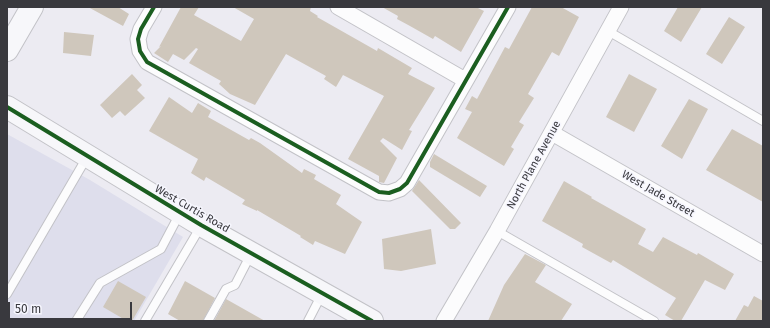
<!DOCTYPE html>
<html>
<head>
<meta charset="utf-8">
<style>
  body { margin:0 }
  #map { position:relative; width:770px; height:328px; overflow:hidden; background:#ecebf2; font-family:"Fira Sans",sans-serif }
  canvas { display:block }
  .frame { position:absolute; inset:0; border:8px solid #39393e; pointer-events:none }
  .scale { position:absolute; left:8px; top:302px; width:124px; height:18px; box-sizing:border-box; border:2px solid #39393e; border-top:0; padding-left:5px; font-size:12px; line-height:14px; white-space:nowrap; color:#39393e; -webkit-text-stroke:3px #f6f6fe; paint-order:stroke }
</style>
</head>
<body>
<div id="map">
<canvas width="770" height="328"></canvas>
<div class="frame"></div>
<div class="scale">50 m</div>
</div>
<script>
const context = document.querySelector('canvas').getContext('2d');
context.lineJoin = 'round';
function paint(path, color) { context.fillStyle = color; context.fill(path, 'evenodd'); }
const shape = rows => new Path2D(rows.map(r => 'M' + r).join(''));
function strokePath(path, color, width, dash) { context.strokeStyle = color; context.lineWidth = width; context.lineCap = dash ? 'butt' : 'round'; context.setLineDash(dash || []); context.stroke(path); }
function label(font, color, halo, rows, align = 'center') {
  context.font = font + ' "Fira Sans",sans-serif'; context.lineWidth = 3; context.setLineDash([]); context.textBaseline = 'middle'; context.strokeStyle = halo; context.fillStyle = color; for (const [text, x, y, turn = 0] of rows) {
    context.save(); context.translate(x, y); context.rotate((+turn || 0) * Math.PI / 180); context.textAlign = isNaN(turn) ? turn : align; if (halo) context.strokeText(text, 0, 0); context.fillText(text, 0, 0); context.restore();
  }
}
paint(shape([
  [7,134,90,180,183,237,134,321,7,321]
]), '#dedeec');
paint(shape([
  [88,7,118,7,129,14,123,26],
  [181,7,199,7,194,15,241,41,254,19,233,7,311,7,310,11,318,16,317,17,377,51,378,48,412,68,408,74,435,88,409,130,412,131,402,150,383,138,380,141,397,158,384,183,379,182,379,176,348,159,384,96,343,75,336,87,324,79,326,76,286,54,255,105,230,94,219,84,221,81,189,63,198,49,196,48,184,60,173,54,168,62,154,53,161,46,159,47],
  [382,7,476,7,484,11,461,52,435,36,433,39,410,26,397,19,398,16],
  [532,7,561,7,579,17,559,56,552,52,528,94,534,98,519,122,524,125,511,147,514,149,504,166,457,138,472,112,465,109,472,96,477,99,505,47,509,49],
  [678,7,702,7,681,42,664,31],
  [729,17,745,27,722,64,706,54],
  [64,32,94,35,91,56,63,53],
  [132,74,142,85,137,90,145,98,125,116,120,111,112,118,100,105],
  [629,74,657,89,634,132,606,117],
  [169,97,192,113,198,103,211,111,208,117,249,140,251,138,260,143,302,173,304,169,316,175,314,179,341,195,336,204,362,222,345,254,315,241,313,245,300,237,301,236,257,210,257,211,242,204,245,200,206,177,204,181,191,173,198,159,149,131],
  [689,99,708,109,682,159,661,146],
  [732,129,763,146,763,202,706,170],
  [434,154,487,186,480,197,430,167,430,162],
  [419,180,461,223,455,229,450,229,412,191],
  [564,181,592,197,591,198,646,229,638,244,653,252,663,237,697,255,698,253,734,274,725,290,705,280,681,321,675,321,665,315,676,298,613,260,611,263,582,247,583,244,542,221],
  [431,229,436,264,401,271,384,269,382,239],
  [525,254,546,265,535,282,572,304,561,321,488,321,504,285],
  [118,281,146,297,132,321,127,321,103,307],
  [185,281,215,298,203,321,180,321,168,314],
  [754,296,763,301,763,321,735,321,744,305,748,307],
  [226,299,265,321,214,321]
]), '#cfc7bc');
const lane = shape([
  [608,31,763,121],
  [497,231,654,321],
  [7,294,87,157],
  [76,321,100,283,161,249,180,213],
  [145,321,201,226],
  [208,321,226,289,235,285,251,254],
  [308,321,322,294]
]);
const street = shape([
  [154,7,141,29,138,39,140,51,147,62,379,192,389,193,400,189,407,183,508,7],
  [338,7,465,80],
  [552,133,763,254],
  [444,321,497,231,621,7]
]);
const secondary = shape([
  [7,50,32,7],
  [7,107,201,225,372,321]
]);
strokePath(lane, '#c2c2c7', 10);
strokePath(street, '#c2c2c7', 17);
strokePath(secondary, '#c2c2c7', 24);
strokePath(lane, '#fcfcfd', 8);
strokePath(street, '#fcfcfd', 15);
strokePath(secondary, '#f7f7fa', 22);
strokePath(shape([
  [154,7,141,29,138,39,140,51,147,62,379,192,389,193,400,189,407,183,508,7],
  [7,107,201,225,372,321]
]), '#1b5e20', 4);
label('11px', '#39393e', '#f6f6fe', [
  ["North Plane Avenue",534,165,-61],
  ["West Jade Street",658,194,30],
  ["West Curtis Road",192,209,30]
]);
</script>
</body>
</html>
